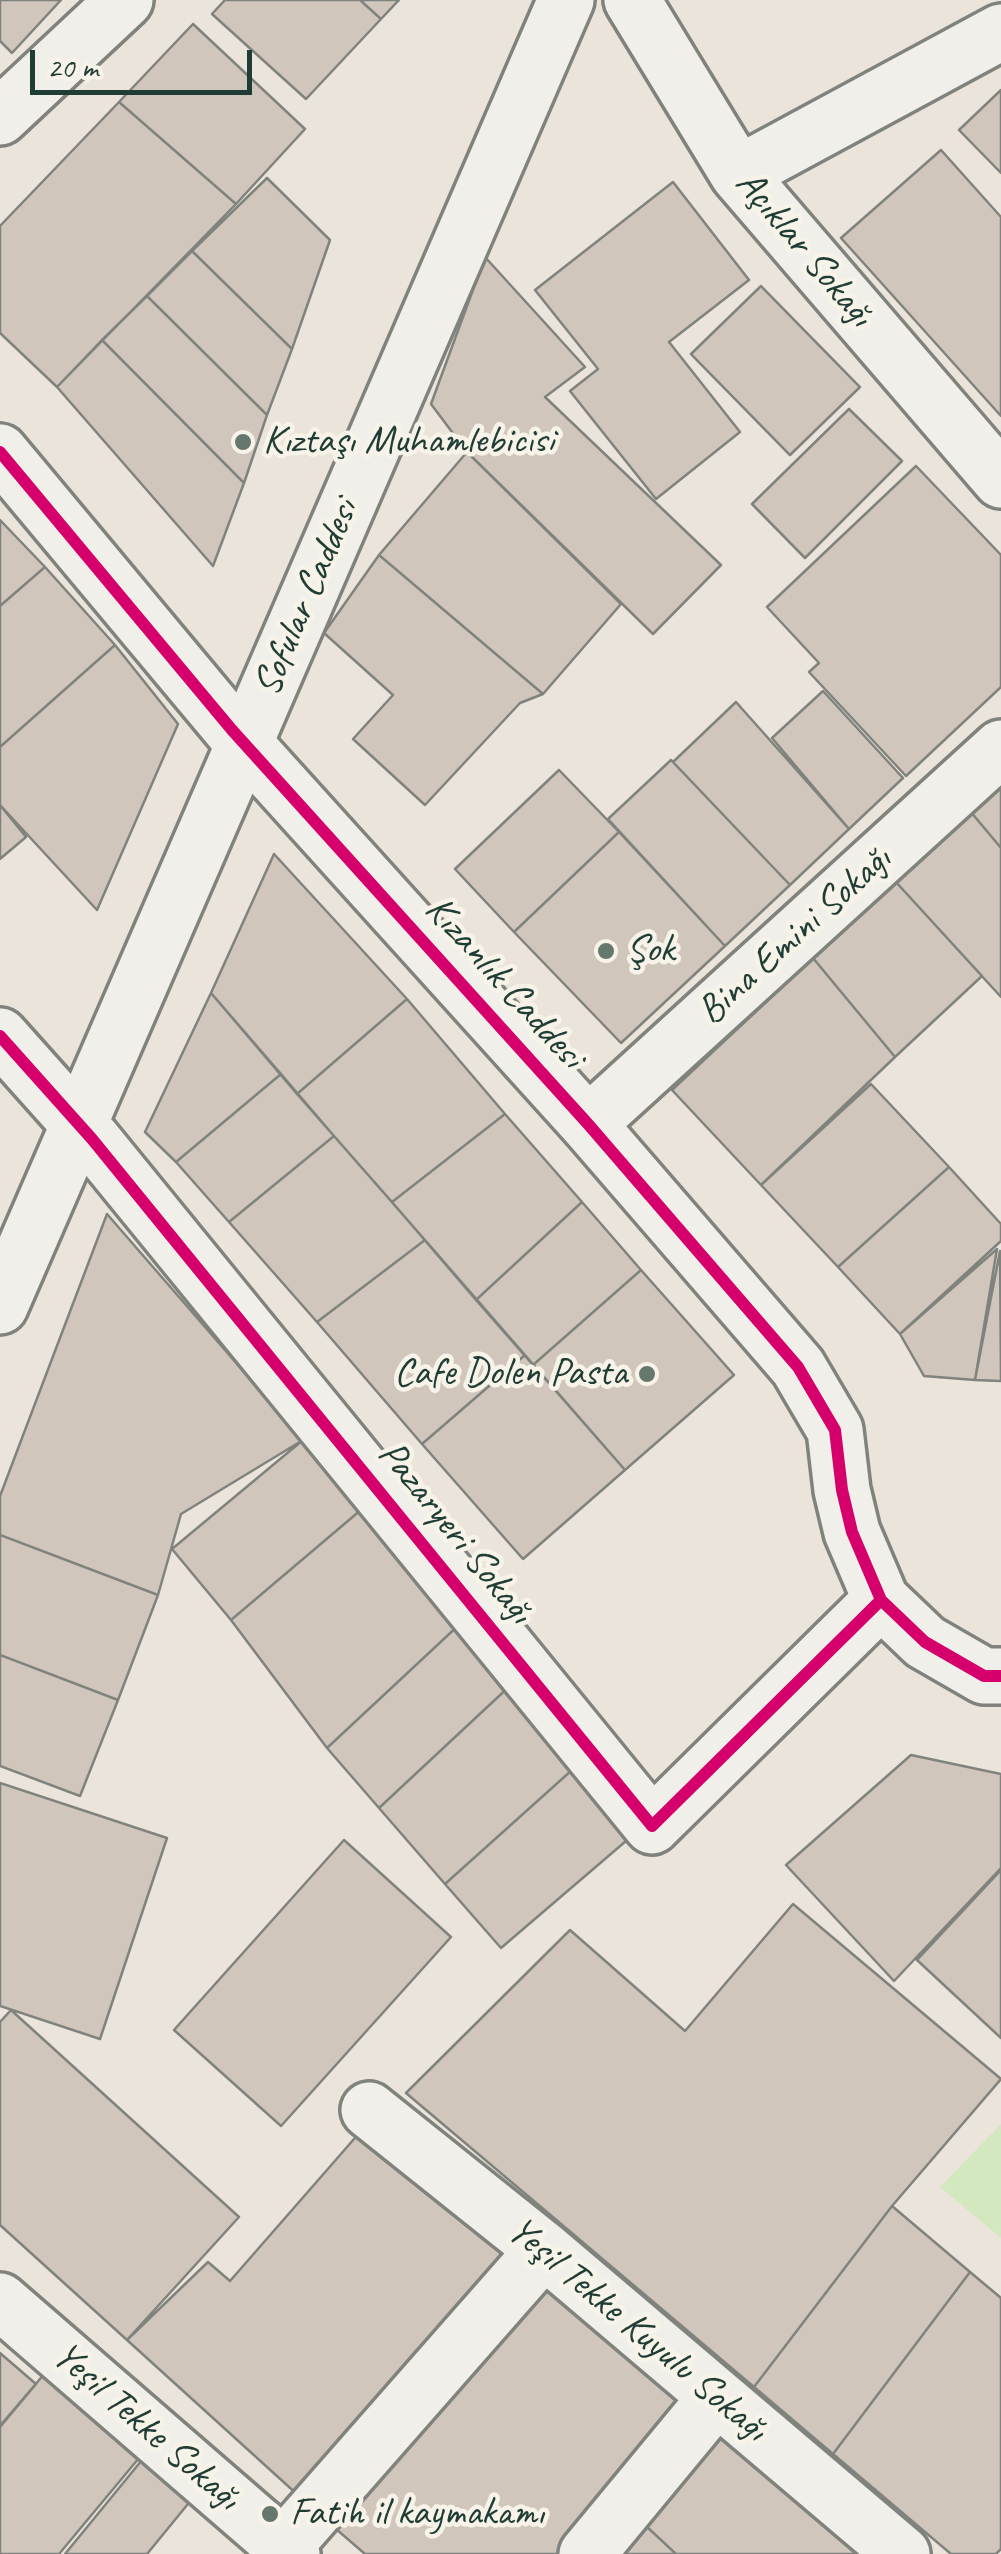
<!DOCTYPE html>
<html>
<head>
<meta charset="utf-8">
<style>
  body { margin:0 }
  #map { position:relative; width:1001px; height:2554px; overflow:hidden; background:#eae4db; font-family:Caveat,sans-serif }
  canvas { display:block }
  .scale { position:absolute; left:30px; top:50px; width:222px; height:45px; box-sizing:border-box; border:5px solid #1f3d34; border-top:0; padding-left:12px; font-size:30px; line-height:35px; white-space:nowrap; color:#1f3d34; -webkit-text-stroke:8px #f7f3e8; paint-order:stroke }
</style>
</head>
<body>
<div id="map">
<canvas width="1001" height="2554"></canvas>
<div class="scale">20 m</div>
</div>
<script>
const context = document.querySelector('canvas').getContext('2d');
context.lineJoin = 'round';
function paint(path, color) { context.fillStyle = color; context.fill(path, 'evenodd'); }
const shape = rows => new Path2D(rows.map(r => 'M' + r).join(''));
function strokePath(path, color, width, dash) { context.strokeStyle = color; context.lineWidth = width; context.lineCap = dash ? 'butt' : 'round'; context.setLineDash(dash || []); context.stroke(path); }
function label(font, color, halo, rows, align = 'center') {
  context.font = font + ' Caveat,sans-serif'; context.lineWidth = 9; context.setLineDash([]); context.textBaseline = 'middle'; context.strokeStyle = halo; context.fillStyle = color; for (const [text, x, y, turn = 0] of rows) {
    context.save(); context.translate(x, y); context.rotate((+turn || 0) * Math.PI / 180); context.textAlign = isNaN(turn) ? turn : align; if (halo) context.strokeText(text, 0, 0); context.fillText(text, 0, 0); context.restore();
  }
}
paint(shape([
  [1001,2124,1001,2238,940,2187]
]), '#d3e8bf');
const building = shape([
  [0,0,61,0,12,53,0,41,0,0],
  [225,0,360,0,381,19,306,99,212,14,225,0],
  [360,0,399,0,381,19,360,0],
  [193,24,305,129,236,204,119,102,193,24],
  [1001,90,1001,173,959,130,1001,90],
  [119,102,236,204,57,387,0,333,0,226,119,102],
  [941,150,1001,217,1001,416,841,238,941,150],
  [267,178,330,240,292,349,192,251,267,178],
  [673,182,749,280,669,342,740,432,656,499,570,391,598,369,535,290,673,182],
  [192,251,292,349,267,415,147,296,192,251],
  [485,257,585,367,545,397,721,565,653,634,467,452,431,404,485,257],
  [761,286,860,387,790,455,691,354,761,286],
  [147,296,267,415,244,483,102,340,147,296],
  [102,340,244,483,213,566,57,387,102,340],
  [849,409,902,461,805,558,752,504,849,409],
  [467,452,621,604,543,694,379,555,467,452],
  [916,466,1001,555,1001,687,906,776,809,672,819,663,767,607,916,466],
  [0,520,45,567,0,606,0,520],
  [379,555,543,694,520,703,425,805,353,739,393,695,324,633,379,555],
  [45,567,115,645,0,747,0,606,45,567],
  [115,645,178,724,97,910,0,805,0,747,115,645],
  [823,691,903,778,849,829,772,738,823,691],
  [736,702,849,829,790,885,673,762,736,702],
  [671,760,790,885,725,946,608,819,671,760],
  [559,770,619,832,514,932,455,869,559,770],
  [1001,781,1001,848,970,811,1001,781],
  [0,805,26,837,0,859,0,805],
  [970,811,1001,848,1001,997,895,881,970,811],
  [619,832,725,946,621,1043,514,932,619,832],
  [274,854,407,999,297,1094,211,993,274,854],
  [895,881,982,976,895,1057,813,958,895,881],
  [813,958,895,1057,761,1185,672,1090,813,958],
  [211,993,281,1074,176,1162,145,1132,211,993],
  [407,999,505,1114,392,1202,297,1094,407,999],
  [281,1074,334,1136,229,1222,176,1162,281,1074],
  [871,1084,949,1167,838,1267,761,1185,871,1084],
  [505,1114,582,1202,476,1300,392,1202,505,1114],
  [334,1136,425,1240,317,1322,229,1222,334,1136],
  [949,1167,1001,1224,1001,1241,900,1334,838,1267,949,1167],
  [582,1202,641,1270,533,1365,476,1300,582,1202],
  [107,1214,303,1440,181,1514,158,1595,0,1535,0,1496,107,1214],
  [425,1240,525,1355,422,1444,317,1322,425,1240],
  [997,1249,975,1380,924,1376,900,1334,997,1249],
  [1000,1251,1001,1381,975,1380,1000,1251],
  [641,1270,734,1375,625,1470,533,1365,641,1270],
  [525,1355,625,1470,523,1559,422,1444,525,1355],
  [303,1440,362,1509,231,1620,172,1549,303,1440],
  [362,1509,461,1623,327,1748,231,1620,362,1509],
  [0,1535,158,1595,118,1700,0,1655,0,1535],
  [461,1623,513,1683,379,1808,327,1748,461,1623],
  [0,1655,118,1700,80,1796,0,1766,0,1655],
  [513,1683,582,1761,445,1884,379,1808,513,1683],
  [911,1755,1001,1774,1001,1868,894,1981,786,1865,911,1755],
  [582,1761,640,1829,501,1948,445,1884,582,1761],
  [0,1783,167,1838,100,2039,0,2006,0,1783],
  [344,1840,451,1937,281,2126,174,2030,344,1840],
  [1001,1870,1001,2038,917,1960,1001,1870],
  [793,1904,1001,2079,892,2206,754,2387,406,2093,570,1930,685,2031,793,1904],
  [11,2010,239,2217,127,2340,0,2225,0,2022,11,2010],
  [368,2123,525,2260,310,2506,127,2340,208,2262,230,2281,368,2123],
  [892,2206,970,2272,833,2454,754,2387,892,2206],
  [537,2270,700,2412,575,2554,365,2554,321,2516,537,2270],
  [970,2272,1001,2298,1001,2549,996,2554,951,2554,833,2454,970,2272],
  [0,2353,36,2384,0,2427,0,2353],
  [51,2366,149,2446,59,2554,0,2554,0,2426,51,2366],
  [706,2417,862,2554,676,2554,631,2512,706,2417],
  [142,2460,192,2499,147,2554,65,2554,142,2460],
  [631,2512,676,2554,598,2554,631,2512]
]);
paint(building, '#d1c6bb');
strokePath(building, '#80837d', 2.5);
const minor = shape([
  [632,0,738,174,1001,480],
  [0,117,125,0],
  [738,174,1001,32],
  [244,744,566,0],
  [0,1036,92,1139,652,1826,881,1600],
  [588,1124,1001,748],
  [369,2110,544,2250,902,2554],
  [0,2301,292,2554],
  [277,2554,544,2250],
  [587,2554,716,2398]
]);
const tertiary = shape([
  [0,452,232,730,588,1124,798,1367,835,1430,842,1490,852,1532,881,1600,925,1642,984,1676,1001,1676]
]);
const secondary = shape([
  [0,1306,244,744]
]);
strokePath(minor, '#80837d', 62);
strokePath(tertiary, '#80837d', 62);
strokePath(secondary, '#80837d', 62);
strokePath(minor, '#f1efea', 55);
strokePath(tertiary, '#f1efea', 55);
strokePath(secondary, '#f1efea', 55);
strokePath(shape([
  [0,452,232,730,588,1124,798,1367,835,1430,842,1490,852,1532,881,1600,925,1642,984,1676,1001,1676],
  [0,1036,92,1139,652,1826,881,1600]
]), '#d6006c', 12);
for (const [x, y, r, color] of [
  [243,442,10,"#66776e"],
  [606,951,10,"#66776e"],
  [647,1374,10,"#66776e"],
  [270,2514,10,"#66776e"]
]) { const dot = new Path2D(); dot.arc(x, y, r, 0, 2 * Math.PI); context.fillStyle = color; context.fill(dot); strokePath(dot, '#f7f3e8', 4); }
label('40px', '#1f3d34', '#f7f3e8', [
  ["Açıklar Sokağı",804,249,50],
  ["Sofular Caddesi",307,598,-67],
  ["Bina Emini Sokağı",795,936,-42],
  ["Kızanlık Caddesi",504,983,48],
  ["Pazaryeri Sokağı",455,1533,51],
  ["Yeşil Tekke Kuyulu Sokağı",637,2330,40],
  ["Yeşil Tekke Sokağı",146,2427,41]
]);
label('40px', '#1f3d34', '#f7f3e8', [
  ["Kıztaşı Muhamlebicisi",263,442],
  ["Şok",626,951],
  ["Cafe Dolen Pasta",627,1374,"right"],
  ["Fatih il kaymakamı",290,2514]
], 'left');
</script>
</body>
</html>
